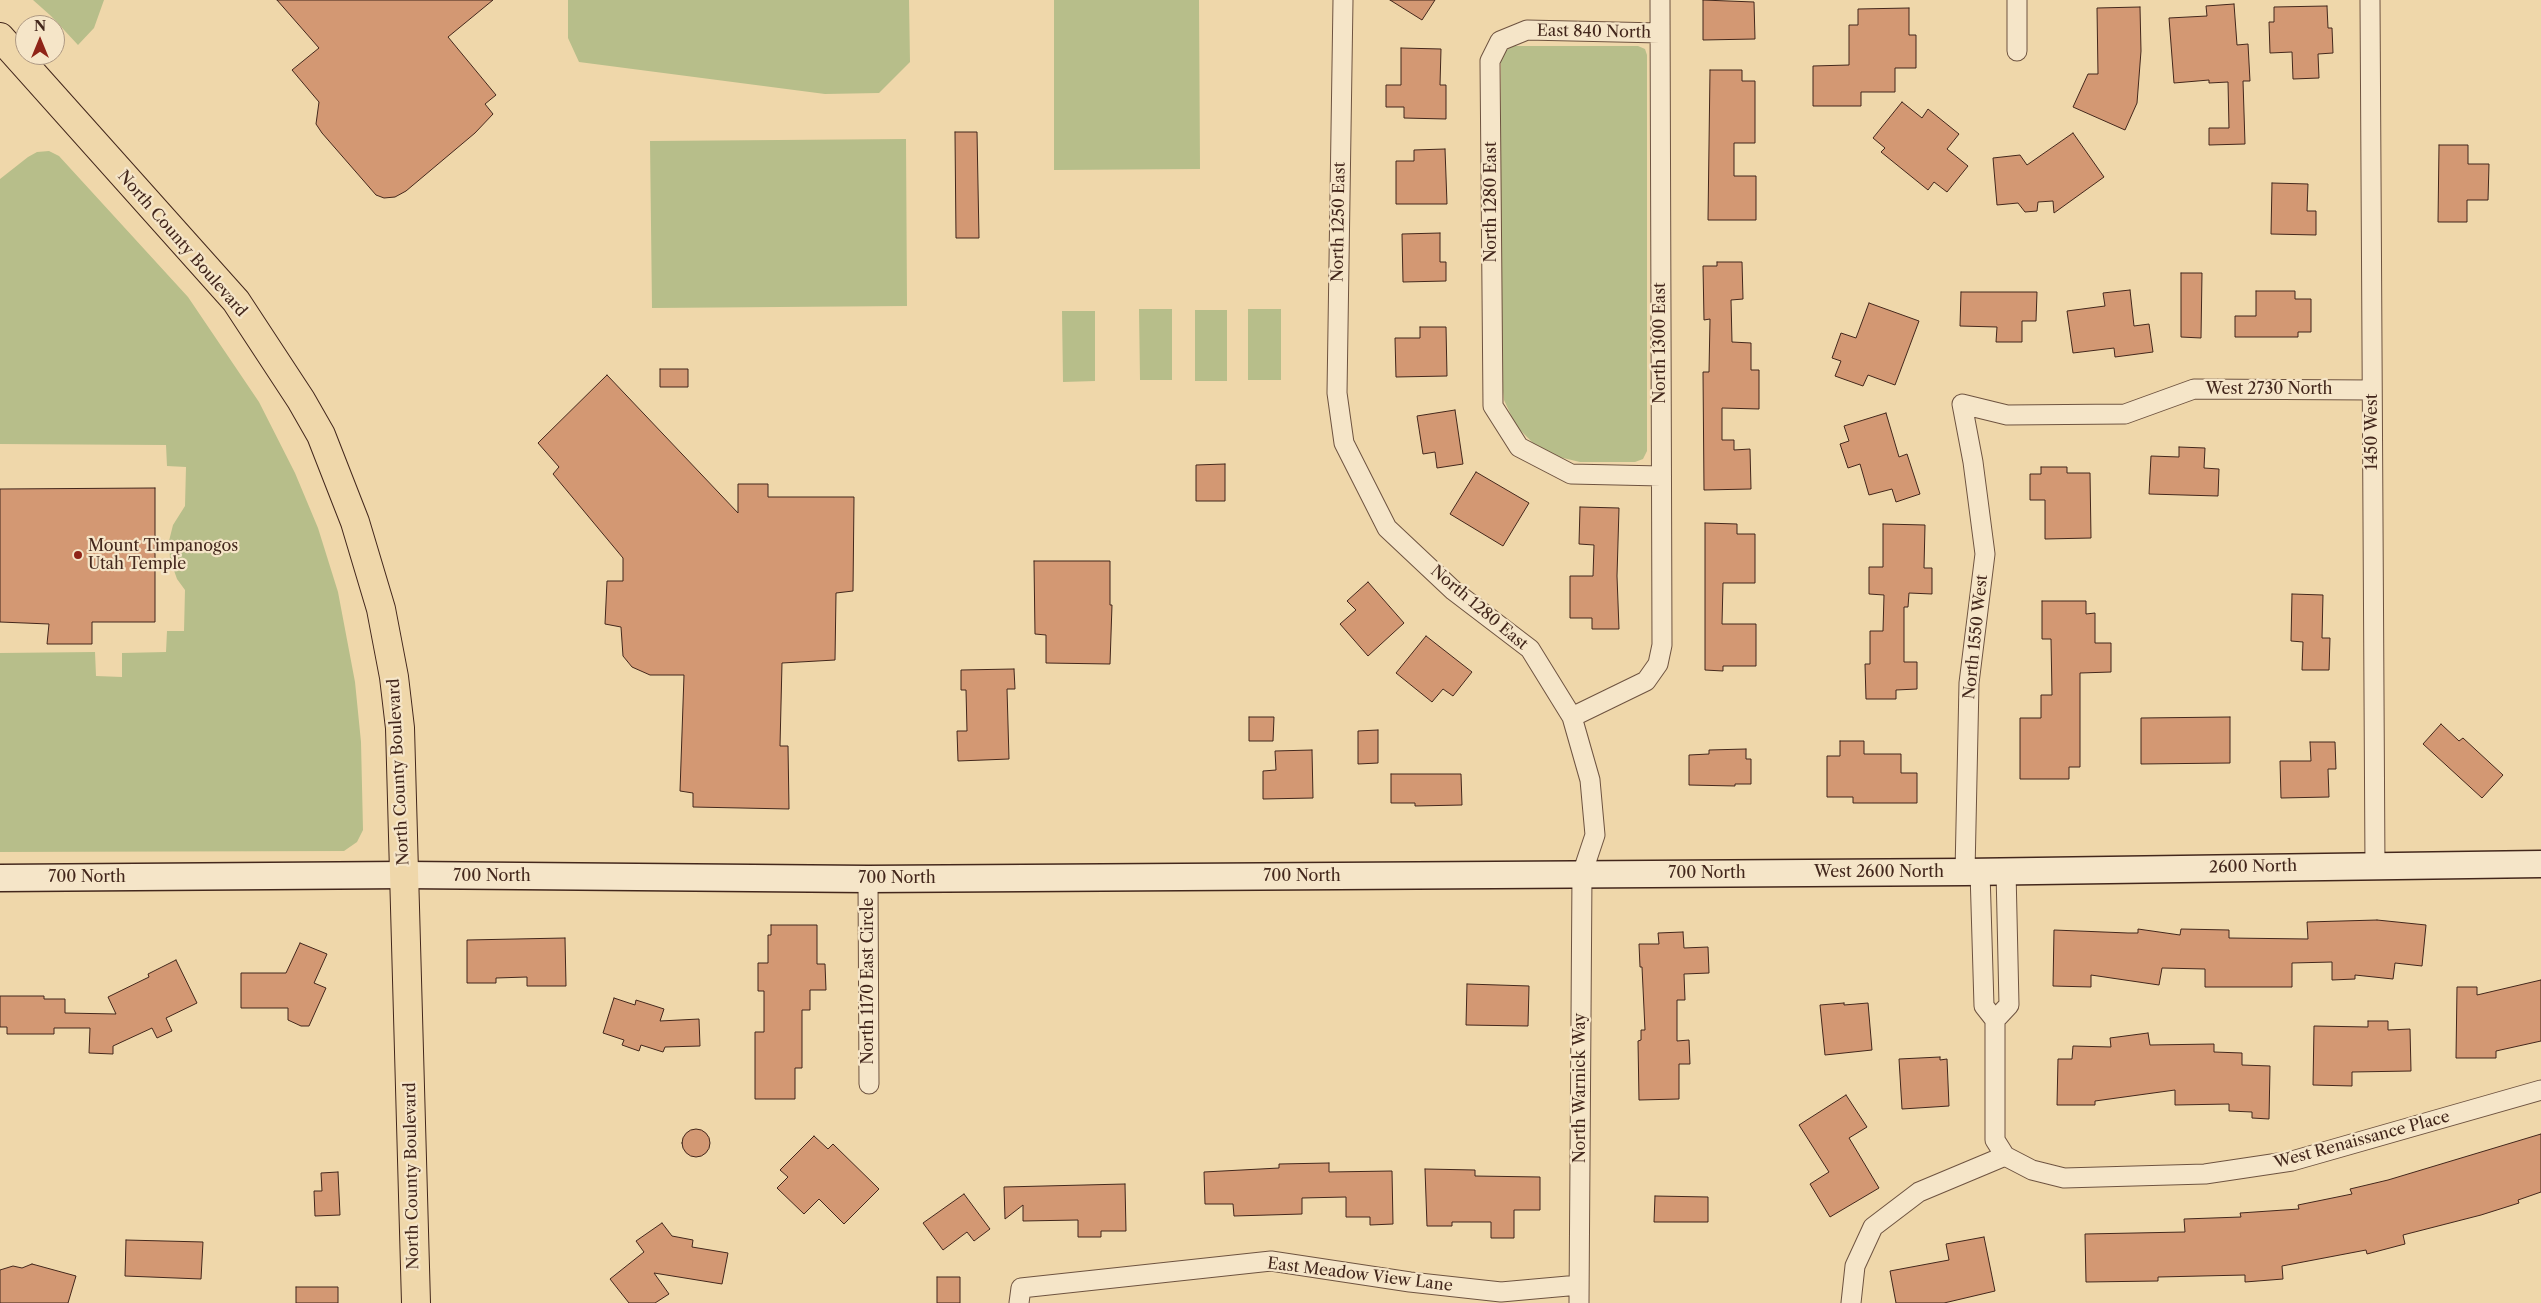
<!DOCTYPE html>
<html>
<head>
<meta charset="utf-8">
<style>
  body { margin:0 }
  #map { position:relative; width:2541px; height:1303px; overflow:hidden; background:#efd7aa; font-family:"Libre Caslon Text",serif }
  canvas { display:block }
  .north { position:absolute; left:15px; top:15px; width:50px; height:50px; box-sizing:border-box; background:#f5e5c8; border:1px solid #ae9983; border-radius:50%; rotate:0deg; font-size:14px; font-weight:700; line-height:20px; text-align:center; color:#43271c }
  .north::after { content:''; display:block; margin:auto; width:18px; height:22px; background:#8f2418; clip-path:polygon(50% 0,100% 100%,50% 72%,0 100%) }
</style>
</head>
<body>
<div id="map">
<canvas width="2541" height="1303"></canvas>
<div class="north">N</div>
</div>
<script>
const context = document.querySelector('canvas').getContext('2d');
context.lineJoin = 'round';
function paint(path, color) { context.fillStyle = color; context.fill(path, 'evenodd'); }
const shape = rows => new Path2D(rows.map(r => 'M' + r).join(''));
function strokePath(path, color, width, dash) { context.strokeStyle = color; context.lineWidth = width; context.lineCap = dash ? 'butt' : 'round'; context.setLineDash(dash || []); context.stroke(path); }
function label(font, color, halo, rows, align = 'center') {
  context.font = font + ' "Libre Caslon Text",serif'; context.lineWidth = 4.5; context.setLineDash([]); context.textBaseline = 'middle'; context.strokeStyle = halo; context.fillStyle = color; for (const [text, x, y, turn = 0] of rows) {
    context.save(); context.translate(x, y); context.rotate((+turn || 0) * Math.PI / 180); context.textAlign = isNaN(turn) ? turn : align; if (halo) context.strokeText(text, 0, 0); context.fillText(text, 0, 0); context.restore();
  }
}
paint(shape([
  [33,0,104,0,94,28,78,45,51,16],
  [568,0,909,0,910,62,879,93,825,94,579,62,568,38],
  [1054,0,1199,0,1200,169,1054,170],
  [1513,46,1638,46,1645,49,1647,55,1647,451,1643,459,1635,462,1580,462,1559,457,1536,446,1516,426,1504,400,1501,374,1501,60,1505,51],
  [906,139,907,306,652,308,650,141],
  [49,151,59,156,188,297,259,402,295,473,318,528,338,592,355,682,361,742,363,830,357,842,344,851,0,852,0,653,95,652,96,676,122,677,122,653,166,652,167,631,184,631,185,590,177,579,170,559,169,541,173,525,185,506,186,467,167,466,166,445,0,444,0,179,28,157,37,152],
  [1139,309,1172,309,1172,380,1140,380],
  [1248,309,1281,309,1281,380,1248,380],
  [1195,310,1227,310,1227,381,1195,381],
  [1062,311,1095,311,1095,381,1063,382]
]), '#b7be8a');
const building = shape([
  [277,0,493,0,448,37,496,95,485,104,493,114,475,133,406,191,395,197,384,198,376,195,322,133,316,124,319,102,292,70,319,48,277,0],
  [1390,0,1435,0,1422,20,1390,0],
  [1703,0,1754,2,1755,39,1703,40,1703,0],
  [2234,4,2237,45,2248,44,2250,81,2243,81,2245,144,2209,145,2209,128,2229,128,2228,82,2209,83,2209,80,2174,83,2169,18,2207,16,2206,6,2234,4],
  [2327,6,2328,28,2332,28,2333,53,2318,54,2319,78,2293,79,2292,52,2270,53,2269,22,2274,22,2274,7,2327,6],
  [2140,7,2141,51,2137,103,2125,130,2073,107,2088,74,2098,74,2097,8,2140,7],
  [1909,8,1909,35,1916,35,1916,68,1895,68,1895,92,1861,92,1861,106,1813,106,1813,66,1849,65,1849,25,1858,25,1858,9,1909,8],
  [1401,48,1441,49,1440,85,1446,85,1446,119,1404,118,1404,107,1386,107,1386,85,1401,85,1401,48],
  [1710,70,1742,70,1742,81,1755,81,1755,143,1734,143,1734,176,1756,176,1756,220,1708,220,1710,70],
  [1902,102,1922,118,1928,109,1959,134,1947,149,1968,166,1947,192,1934,182,1928,190,1881,152,1885,148,1873,138,1902,102],
  [955,132,977,132,979,238,956,238,955,132],
  [2073,133,2104,177,2054,213,2053,201,2038,202,2037,211,2025,212,2018,203,1997,205,1993,158,2020,155,2027,165,2073,133],
  [2439,145,2468,145,2468,164,2489,164,2488,200,2467,200,2467,222,2438,222,2439,145],
  [1445,149,1447,204,1396,204,1396,161,1414,161,1414,150,1445,149],
  [2272,183,2308,184,2307,211,2316,211,2316,235,2271,234,2272,183],
  [1440,233,1440,262,1446,262,1446,281,1403,282,1402,234,1440,233],
  [1717,262,1742,262,1743,299,1731,300,1732,342,1751,343,1751,370,1759,370,1759,409,1722,408,1722,440,1734,440,1734,450,1750,449,1751,489,1704,490,1703,372,1709,372,1710,319,1704,320,1703,266,1717,266,1717,262],
  [2181,273,2202,273,2201,338,2181,337,2181,273],
  [2130,290,2134,326,2149,324,2153,352,2115,357,2114,348,2073,353,2067,311,2105,306,2103,293,2130,290],
  [2256,291,2295,291,2295,299,2311,299,2311,332,2298,332,2298,337,2235,337,2235,316,2256,316,2256,291],
  [1961,292,2037,292,2036,321,2022,321,2022,342,1996,342,1997,327,1960,326,1961,292],
  [1869,303,1919,321,1895,385,1868,375,1863,386,1835,376,1841,361,1832,358,1841,333,1856,338,1869,303],
  [1420,327,1446,327,1447,376,1396,377,1395,338,1420,338,1420,327],
  [660,369,688,369,688,387,660,387,660,369],
  [607,375,738,513,738,484,768,484,768,497,854,497,853,591,836,593,835,660,782,663,780,746,788,746,789,809,693,807,693,793,680,791,684,675,650,675,632,667,623,656,621,627,605,624,607,581,623,581,623,558,553,474,559,467,538,443,607,375],
  [1455,410,1463,464,1437,468,1435,452,1423,454,1417,416,1455,410],
  [1886,413,1899,457,1907,454,1920,494,1896,502,1892,489,1869,495,1860,464,1848,468,1840,444,1849,441,1844,426,1886,413],
  [2179,447,2205,448,2204,468,2219,469,2218,496,2149,494,2151,456,2179,457,2179,447],
  [1225,464,1225,501,1196,501,1196,465,1225,464],
  [2041,467,2067,467,2067,473,2090,473,2091,538,2045,539,2045,500,2030,500,2030,474,2041,474,2041,467],
  [1476,472,1529,503,1503,546,1450,514,1476,472],
  [155,488,155,622,92,622,92,644,47,644,49,624,0,622,0,489,155,488],
  [1580,507,1619,508,1617,576,1619,629,1592,629,1592,618,1570,618,1570,576,1593,576,1594,545,1579,544,1580,507],
  [1705,523,1737,524,1737,534,1755,534,1755,583,1723,583,1722,624,1756,624,1756,666,1723,666,1723,671,1705,670,1705,523],
  [1883,524,1925,525,1924,568,1932,568,1932,594,1909,593,1908,607,1904,607,1904,662,1917,662,1917,689,1896,690,1896,699,1866,699,1865,664,1870,664,1870,631,1883,631,1884,595,1869,594,1869,567,1883,567,1883,524],
  [1034,561,1110,561,1110,605,1112,605,1110,664,1046,663,1046,635,1035,634,1034,561],
  [1368,582,1404,623,1368,656,1340,624,1356,610,1347,601,1368,582],
  [2292,594,2323,595,2322,638,2330,638,2329,670,2302,670,2303,642,2291,641,2292,594],
  [2042,601,2086,601,2086,614,2095,613,2095,643,2111,643,2111,672,2080,673,2080,767,2069,767,2069,779,2020,779,2020,718,2041,718,2041,695,2052,695,2051,639,2042,639,2042,601],
  [1426,636,1472,672,1453,696,1443,689,1432,702,1396,673,1426,636],
  [1014,669,1015,689,1007,689,1009,759,958,761,957,731,967,731,966,690,961,690,961,670,1014,669],
  [1249,717,1274,717,1273,741,1249,741,1249,717],
  [2230,717,2230,763,2141,764,2141,718,2230,717],
  [2441,724,2459,741,2463,738,2503,775,2482,798,2423,744,2441,724],
  [1378,730,1378,763,1358,764,1358,731,1378,730],
  [1840,741,1864,741,1864,754,1901,754,1901,773,1917,773,1917,803,1853,803,1853,797,1827,797,1827,756,1840,756,1840,741],
  [2310,742,2335,742,2336,769,2328,769,2329,797,2281,798,2280,761,2311,761,2310,742],
  [1746,749,1746,759,1751,759,1751,784,1735,784,1735,786,1689,785,1689,755,1709,754,1709,750,1746,749],
  [1312,750,1313,798,1263,799,1263,771,1276,770,1275,751,1312,750],
  [1391,774,1461,774,1462,805,1415,806,1415,803,1391,803,1391,774],
  [2377,920,2426,925,2422,966,2395,963,2393,979,2355,975,2355,979,2332,980,2332,962,2292,963,2292,987,2205,987,2205,969,2162,968,2159,985,2091,975,2091,987,2053,986,2054,930,2128,933,2138,933,2138,929,2180,935,2181,929,2229,930,2229,938,2308,939,2307,922,2377,920],
  [771,925,817,925,817,964,825,964,826,990,810,990,810,1010,802,1010,802,1068,795,1068,795,1099,755,1099,755,1032,764,1032,764,991,758,991,758,963,768,963,768,935,771,935,771,925],
  [1683,932,1684,948,1708,947,1709,973,1684,974,1685,1000,1677,1000,1677,1041,1689,1040,1690,1064,1679,1064,1679,1099,1639,1100,1638,1041,1641,1040,1641,1030,1645,1030,1642,967,1640,967,1639,944,1659,944,1658,933,1683,932],
  [565,938,566,986,527,986,527,977,496,978,496,983,467,983,467,940,565,938],
  [300,943,327,954,314,983,326,988,309,1026,301,1026,288,1020,288,1008,241,1008,241,973,286,973,300,943],
  [176,960,197,1003,166,1018,172,1031,157,1038,152,1028,113,1046,113,1054,89,1053,90,1028,54,1028,54,1034,7,1034,7,1027,0,1027,0,996,44,996,44,999,65,999,65,1013,116,1014,108,997,149,977,148,974,176,960],
  [2541,980,2541,1041,2496,1051,2496,1058,2456,1058,2457,987,2477,987,2477,995,2541,980],
  [1467,984,1529,986,1528,1026,1466,1025,1467,984],
  [614,998,635,1005,636,1000,664,1009,660,1021,699,1019,700,1046,665,1047,663,1052,641,1045,639,1051,622,1045,624,1040,603,1033,614,998],
  [1844,1003,1844,1005,1868,1003,1872,1050,1825,1055,1820,1005,1844,1003],
  [2368,1021,2388,1021,2388,1030,2410,1029,2411,1071,2352,1072,2352,1086,2313,1085,2314,1026,2368,1027,2368,1021],
  [2148,1033,2150,1045,2214,1044,2214,1052,2242,1053,2242,1065,2270,1066,2269,1119,2252,1118,2252,1112,2229,1111,2229,1104,2175,1105,2175,1090,2095,1101,2095,1105,2057,1105,2058,1059,2072,1059,2073,1046,2111,1047,2110,1038,2148,1033],
  [1940,1057,1940,1060,1947,1059,1949,1106,1902,1109,1899,1059,1940,1057],
  [1846,1095,1867,1127,1849,1138,1879,1188,1830,1217,1810,1184,1829,1172,1799,1125,1846,1095],
  '682 1143a14 14 0 1 1 28 0a14 14 0 1 1-28 0Z',
  [2541,1134,2541,1192,2518,1200,2519,1203,2481,1215,2403,1235,2405,1244,2367,1254,2366,1250,2282,1266,2283,1279,2245,1282,2245,1275,2158,1277,2158,1281,2086,1282,2085,1234,2185,1232,2184,1219,2241,1217,2240,1213,2299,1209,2298,1205,2352,1194,2350,1189,2388,1180,2541,1134],
  [814,1136,828,1149,833,1144,879,1189,844,1224,819,1199,804,1214,777,1188,788,1177,780,1170,814,1136],
  [1329,1163,1329,1172,1392,1171,1393,1224,1370,1225,1370,1217,1346,1217,1346,1197,1302,1198,1302,1214,1234,1216,1233,1204,1205,1204,1204,1172,1279,1168,1279,1164,1329,1163],
  [1425,1169,1475,1170,1475,1176,1540,1177,1540,1210,1514,1210,1514,1238,1491,1238,1491,1222,1452,1222,1452,1226,1427,1226,1425,1169],
  [338,1172,340,1215,315,1216,314,1191,322,1191,321,1173,338,1172],
  [1125,1184,1126,1231,1101,1231,1101,1237,1078,1237,1078,1220,1023,1221,1023,1205,1005,1219,1004,1187,1125,1184],
  [964,1194,990,1229,974,1241,967,1232,943,1250,923,1223,964,1194],
  [1655,1196,1708,1197,1708,1222,1654,1222,1655,1196],
  [662,1223,672,1236,693,1240,692,1247,728,1253,722,1284,654,1273,669,1294,655,1303,629,1303,610,1279,644,1252,636,1241,662,1223],
  [1984,1237,1995,1291,1944,1303,1896,1303,1890,1271,1949,1260,1946,1244,1984,1237],
  [126,1240,203,1242,201,1279,125,1276,126,1240],
  [32,1264,76,1276,68,1303,0,1303,0,1270,13,1266,22,1268,32,1264],
  [937,1277,960,1277,960,1303,937,1303,937,1277],
  [296,1287,338,1287,338,1303,296,1303,296,1287]
]);
paint(building, '#d39873');
strokePath(building, '#43271c', 1);
const street = shape([
  [1343,0,1337,393,1344,443,1387,528,1454,591,1530,649,1572,717,1590,780,1595,835,1582,874,1579,1303],
  [2017,0,2017,51],
  [2370,0,2375,865],
  [1660,33,1527,30,1500,41,1490,61,1493,406,1519,447,1571,474,1661,476],
  [1572,717,1646,681,1658,664,1662,645,1660,0],
  [1965,872,1969,683,1985,554,1973,462,1962,404,2007,415,2125,414,2194,389,2372,390],
  [1980,872,1984,1006,1995,1020,1995,1140,2005,1156],
  [868,879,869,1084],
  [1995,1020,2009,1005,2006,871],
  [2005,1156,2032,1170,2064,1178,2205,1174,2292,1161,2541,1090],
  [1019,1303,1021,1288,1271,1261,1410,1282,1501,1292,1579,1285],
  [1851,1303,1855,1266,1873,1227,1919,1192,2005,1156]
]);
const secondary = shape([
  [0,878,405,875,868,879,1965,872,2541,864]
]);
const primary = shape([
  [0,37,236,301,301,400,321,435,355,522,381,609,394,677,400,728,416,1303]
]);
strokePath(street, '#6e5340', 21);
strokePath(secondary, '#43271c', 29);
strokePath(primary, '#43271c', 30);
strokePath(street, '#f5e5c8', 19);
strokePath(secondary, '#f5e5c8', 26);
strokePath(primary, '#efd7aa', 28);
for (const [x, y, r, color] of [
  [78,555,5,"#8f2418"]
]) { const dot = new Path2D(); dot.arc(x, y, r, 0, 2 * Math.PI); context.fillStyle = color; context.fill(dot); strokePath(dot, '#f5e5c8', 2); }
label('16px', '#43271c', '#f5e5c8', [
  ["East 840 North",1594,32,1],
  ["North 1280 East",1491,202,-90],
  ["North 1250 East",1339,222,-89],
  ["North County Boulevard",182,244,49],
  ["North 1300 East",1660,343,-90],
  ["West 2730 North",2269,389],
  ["1450 West",2372,432,-90],
  ["North 1280 East",1479,608,40],
  ["North 1550 West",1976,637,-84],
  ["North County Boulevard",399,772,-93],
  ["2600 North",2253,867,-1],
  ["West 2600 North",1879,872],
  ["700 North",1707,873],
  ["700 North",492,876],
  ["700 North",1302,876],
  ["700 North",87,877],
  ["700 North",897,878],
  ["North 1170 East Circle",868,981,-90],
  ["North Warnick Way",1580,1088,-90],
  ["West Renaissance Place",2362,1140,-15],
  ["North County Boulevard",412,1176,-91],
  ["East Meadow View Lane",1360,1275,7]
]);
label('16px', '#43271c', '#f5e5c8', [
  ["Mount Timpanogos",88,546],
  ["Utah Temple",88,564]
], 'left');
</script>
</body>
</html>
